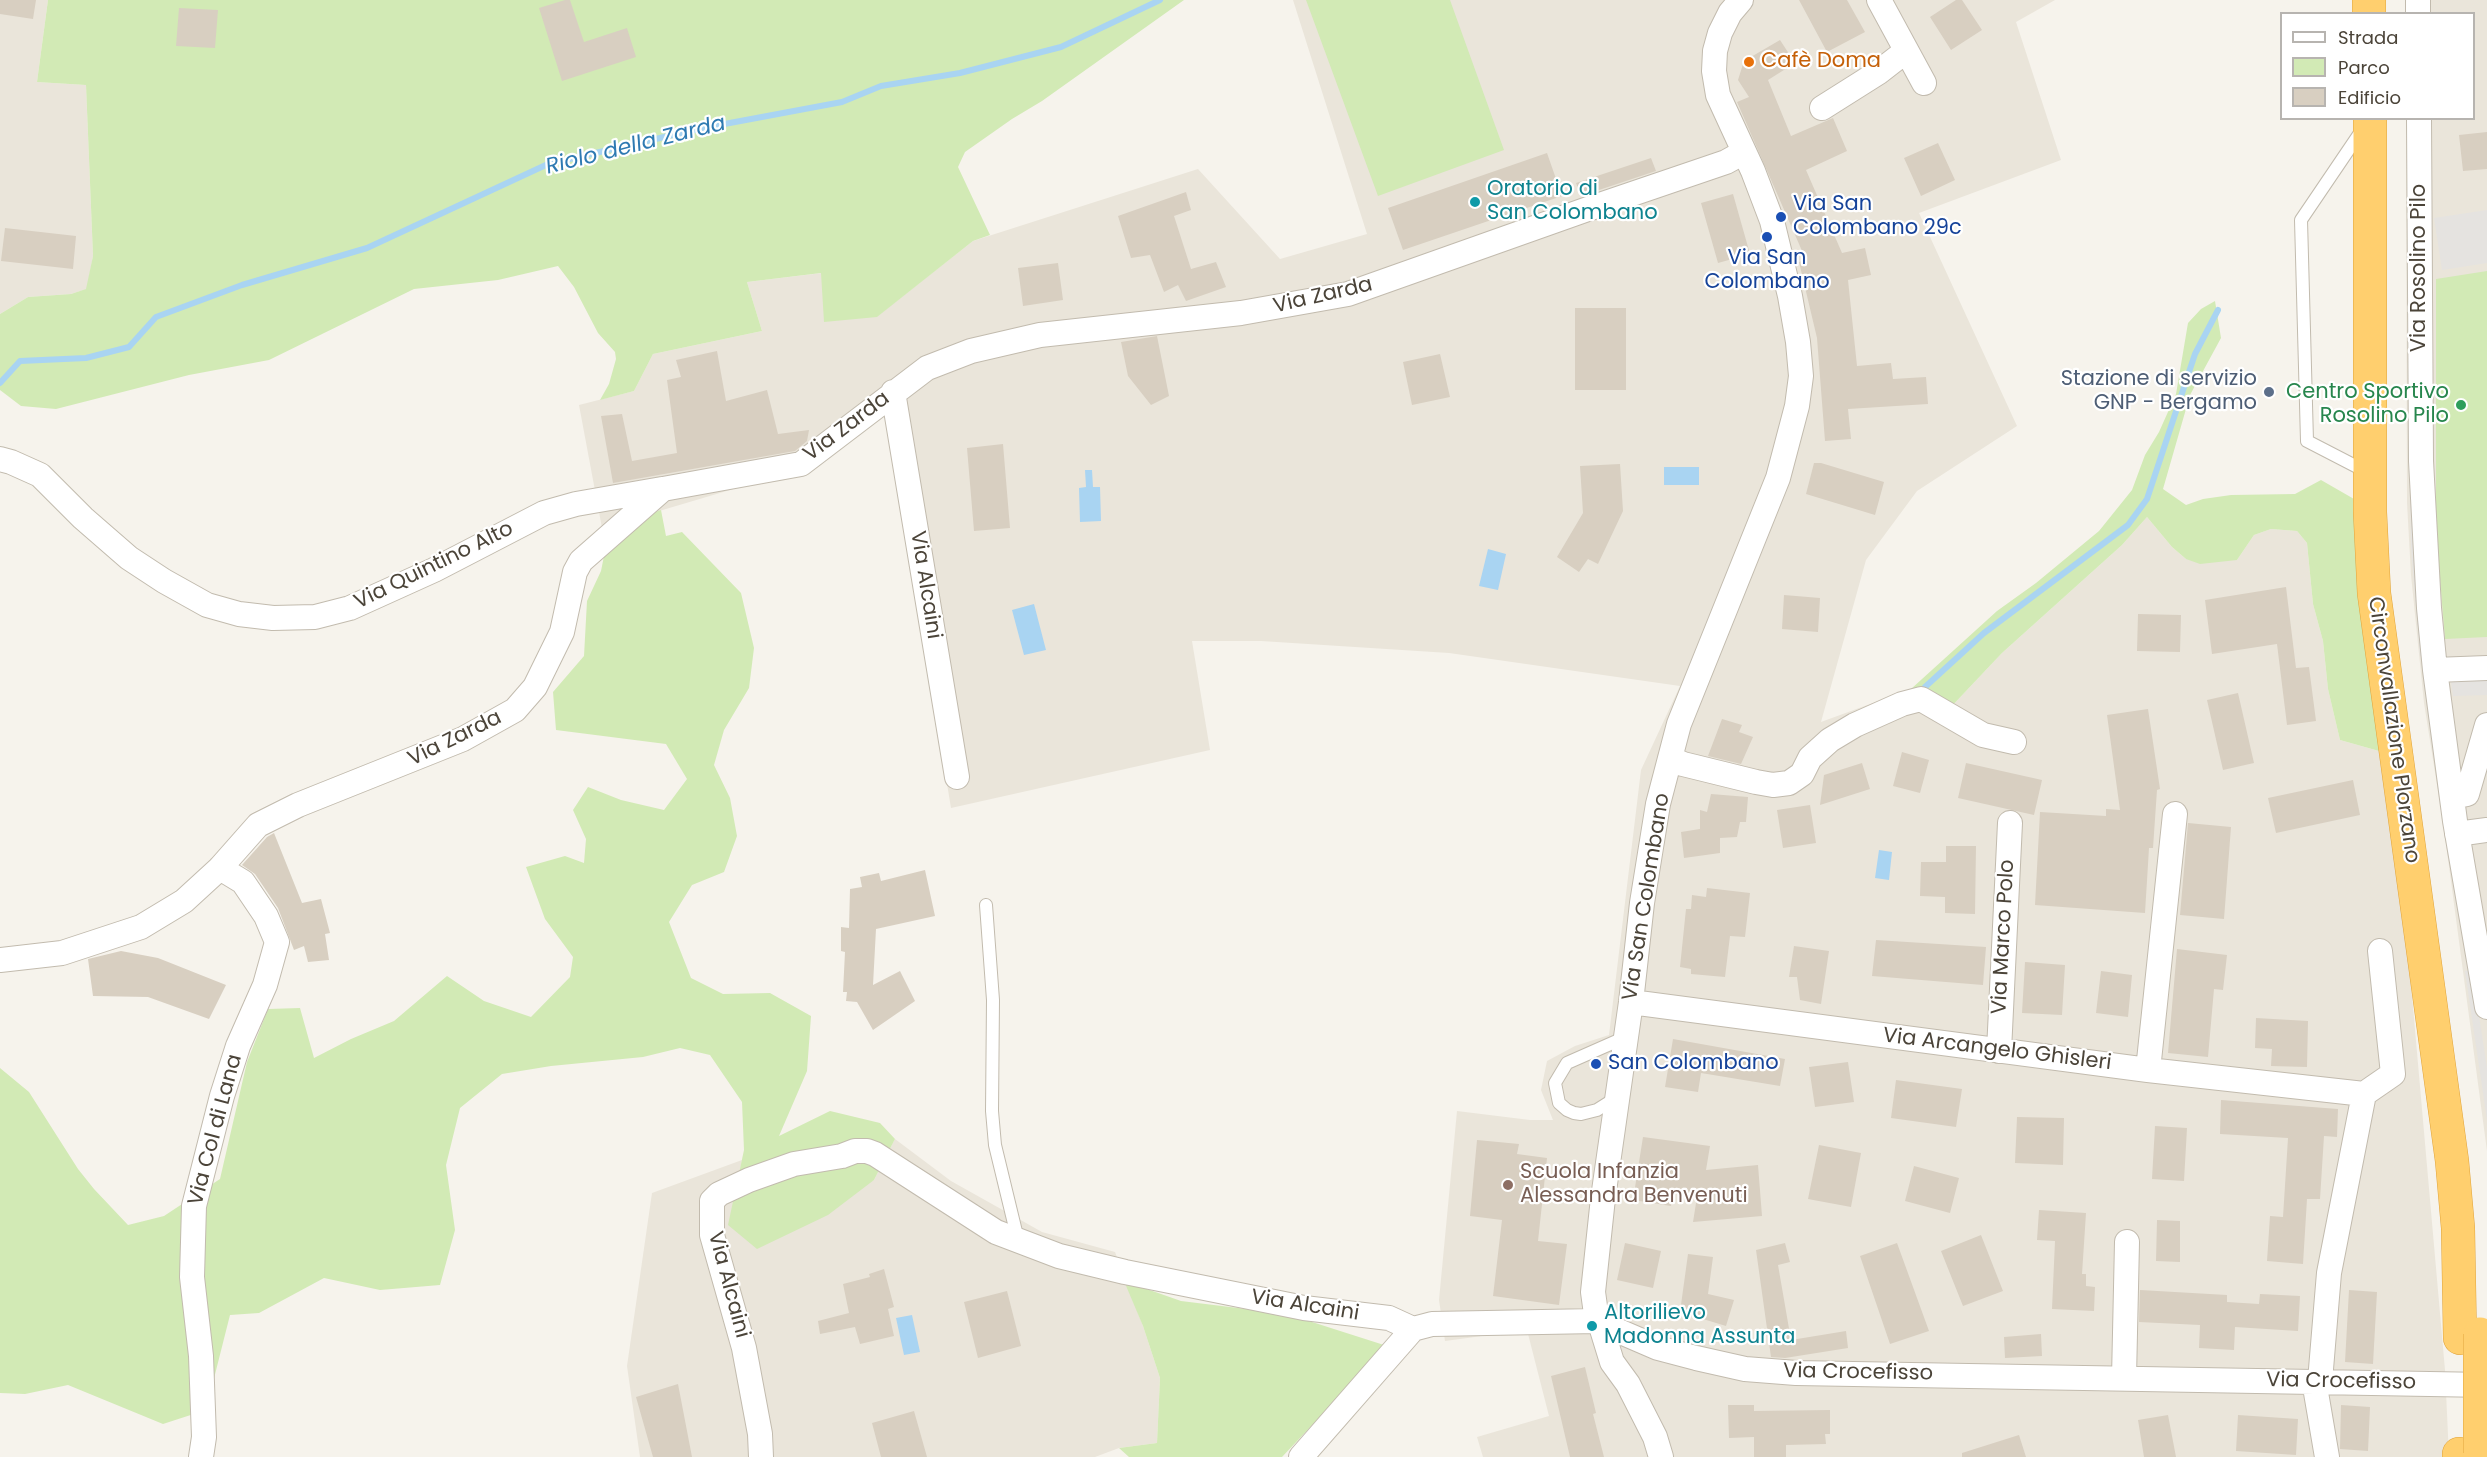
<!DOCTYPE html>
<html>
<head>
<meta charset="utf-8">
<style>
  body { margin:0 }
  #map { position:relative; width:2487px; height:1457px; overflow:hidden; background:#f6f3ec; font-family:Poppins,sans-serif }
  canvas { display:block }
  .legend { position:absolute; left:2280px; top:12px; width:195px; height:108px; box-sizing:border-box; background:#fff; border:2px solid #b7b4b0; margin:0; padding:8px 10px; list-style:none; font-size:18px; color:#4b4439 }
  .legend li { display:flex; align-items:center; gap:12px; height:30px }
  .legend b { width:30px; border:2px solid #b7b4b0 }
</style>
</head>
<body>
<div id="map">
<canvas width="2487" height="1457"></canvas>
<ul class="legend">
<li><b style="height:8px;background:#fff"></b>Strada</li>
<li><b style="height:16px;background:#d2eab5"></b>Parco</li>
<li><b style="height:16px;background:#d8cfc1"></b>Edificio</li>
</ul>
</div>
<script>
const context = document.querySelector('canvas').getContext('2d');
context.lineJoin = 'round';
function paint(path, color) { context.fillStyle = color; context.fill(path, 'evenodd'); }
const shape = rows => new Path2D(rows.map(r => 'M' + r).join(''));
function strokePath(path, color, width, dash) { context.strokeStyle = color; context.lineWidth = width; context.lineCap = dash ? 'butt' : 'round'; context.setLineDash(dash || []); context.stroke(path); }
function label(font, color, halo, rows, align = 'center') {
  context.font = font + ' Poppins,sans-serif'; context.lineWidth = 4.5; context.setLineDash([]); context.textBaseline = 'middle'; context.strokeStyle = halo; context.fillStyle = color; for (const [text, x, y, turn = 0] of rows) {
    context.save(); context.translate(x, y); context.rotate((+turn || 0) * Math.PI / 180); context.textAlign = isNaN(turn) ? turn : align; if (halo) context.strokeText(text, 0, 0); context.fillText(text, 0, 0); context.restore();
  }
}
paint(shape([
  [0,0,48,0,37,82,86,85,93,256,87,289,71,294,28,297,0,314],
  [1293,0,2055,0,2016,22,2061,160,1919,213,2017,426,1917,491,1866,560,1821,722,1911,689,1950,708,2002,653,2122,545,2147,517,2172,547,2186,559,2237,560,2254,535,2271,529,2297,531,2307,543,2313,604,2323,641,2328,689,2340,740,2379,751,2410,973,2445,1370,2449,1457,1483,1457,1477,1437,1549,1416,1527,1330,1445,1341,1439,1300,1457,1111,1530,1120,1553,1120,1541,1090,1547,1061,1575,1046,1609,1035,1641,770,1680,686,1449,653,1261,641,1192,641,1210,750,951,808,886,413,804,468,602,528,579,405,634,391,653,354,762,331,747,282,822,273,876,317,973,241,1198,169,1280,259,1367,234],
  [2406,0,2487,0,2487,1151,2444,829,2424,703,2411,575,2407,503,2406,119,2474,118,2474,14,2406,13],
  [895,1139,951,1181,1042,1232,1115,1252,1143,1326,1160,1378,1157,1443,1119,1448,1095,1457,640,1457,627,1366,652,1193,742,1160,729,1225,874,1180]
]), '#eae5da');
paint(shape([
  [48,0,1184,0,1042,101,1012,119,965,152,958,167,990,235,973,241,877,317,824,322,821,273,747,282,762,331,653,354,634,391,600,400,609,384,616,359,615,352,598,333,574,287,558,266,498,280,414,289,269,360,189,375,56,409,21,406,0,390,0,314,28,297,71,294,86,289,93,256,86,85,37,82],
  [1306,0,1450,0,1504,150,1378,196],
  [2487,271,2487,637,2445,639,2436,530,2436,279],
  [2215,301,2221,338,2190,395,2163,489,2186,505,2203,499,2231,495,2295,494,2321,480,2361,503,2379,751,2340,740,2328,689,2323,641,2313,604,2307,543,2297,531,2271,529,2254,535,2237,560,2200,564,2186,559,2172,547,2147,517,2122,545,2002,653,1950,708,1911,689,1997,611,2036,583,2099,531,2132,490,2145,455,2159,432,2176,394,2188,323,2201,309],
  [661,510,666,536,682,532,741,593,754,648,749,688,724,730,714,765,730,798,737,836,724,872,692,885,669,922,691,978,723,994,770,993,811,1016,807,1071,779,1136,830,1111,880,1123,895,1139,874,1180,828,1215,757,1249,728,1225,744,1150,742,1102,710,1055,680,1048,643,1057,551,1066,502,1074,460,1108,446,1165,455,1230,440,1285,380,1290,324,1278,259,1313,230,1315,206,1410,163,1424,68,1385,25,1394,0,1393,0,1068,29,1092,78,1169,94,1189,128,1225,164,1216,220,1179,247,1062,268,1009,300,1008,314,1058,351,1039,394,1021,447,976,484,1001,531,1017,570,977,573,957,545,919,526,867,565,856,584,863,586,839,573,810,588,787,621,800,664,810,687,779,666,744,556,730,553,692,584,656,587,601,601,571,610,526],
  [1124,1281,1181,1301,1287,1314,1384,1345,1367,1367,1282,1457,1129,1457,1119,1448,1157,1443,1160,1378,1143,1326]
]), '#d2eab5');
paint(shape([
  [2487,210,2487,263,2442,270,2434,218],
  [2409,353,2428,655,2420,656,2411,548],
  [2487,680,2487,695,2453,696,2451,681],
  [2472,970,2487,1068,2487,1120,2465,971]
]), '#e5e3e0');
paint(shape([
  [1664,467,1699,467,1699,485,1664,485],
  [1085,470,1092,470,1093,487,1100,487,1101,521,1080,522,1079,488,1086,487],
  [1488,549,1506,554,1498,590,1479,586],
  [1034,604,1046,650,1024,655,1012,610],
  [1879,850,1892,852,1889,880,1875,878],
  [912,1315,920,1352,904,1355,896,1318]
]), '#a9d4f2');
strokePath(shape([
  [0,383,20,361,86,358,129,347,156,317,242,285,367,248,548,164,703,128,842,102,881,86,960,73,1061,47,1160,0],
  [1925,687,1984,633,2128,525,2147,499,2195,354,2218,310]
]), '#a9d4f2', 6);
paint(shape([
  [0,0,36,0,33,19,0,14],
  [565,0,570,0,584,42,627,28,636,57,562,81,539,8],
  [1799,0,1847,0,1865,32,1827,52],
  [1956,0,1962,0,1982,30,1951,50,1930,17],
  [179,8,218,10,215,48,176,46],
  [1780,40,1795,63,1768,80,1791,136,1833,118,1847,151,1806,170,1842,253,1865,248,1871,275,1848,280,1857,366,1891,363,1893,379,1926,377,1928,404,1848,409,1851,439,1825,441,1817,338,1799,262,1806,260,1737,102,1749,97,1738,80,1744,61],
  [2487,132,2487,169,2463,171,2459,135],
  [1938,143,1955,180,1921,196,1904,158],
  [1547,153,1562,196,1403,250,1388,208],
  [1651,158,1656,171,1581,196,1576,183],
  [1186,192,1191,210,1174,216,1191,269,1216,262,1226,287,1186,301,1178,285,1164,292,1150,255,1131,258,1118,216],
  [1733,194,1750,254,1718,263,1701,203],
  [5,228,76,236,73,269,1,261],
  [1058,263,1063,300,1023,306,1018,268],
  [1575,308,1626,308,1626,390,1575,390],
  [1157,336,1169,396,1151,405,1128,376,1121,342],
  [717,351,726,401,767,390,778,434,809,430,807,441,795,451,613,483,601,416,622,414,632,461,677,453,667,380,681,377,676,360],
  [1440,354,1450,397,1412,405,1403,362],
  [1003,444,1010,528,974,531,967,448],
  [1814,463,1821,463,1884,482,1875,515,1806,494],
  [1620,464,1623,511,1598,564,1588,559,1579,572,1557,557,1583,513,1580,466],
  [2286,587,2296,668,2309,667,2316,721,2287,725,2277,644,2212,654,2205,600],
  [1784,595,1820,598,1818,632,1782,629],
  [2138,614,2181,615,2180,652,2137,651],
  [2238,693,2254,763,2223,770,2207,700],
  [2148,709,2160,789,2157,790,2153,848,2149,848,2145,913,2035,905,2040,812,2106,816,2106,809,2120,810,2107,715],
  [1722,719,1742,725,1739,732,1753,737,1741,764,1708,756],
  [1902,752,1929,760,1920,793,1893,786],
  [1862,763,1870,789,1820,805,1824,775],
  [1966,763,2042,780,2034,815,1958,798],
  [2353,780,2360,815,2276,833,2268,798],
  [1711,794,1748,797,1746,822,1740,822,1737,837,1720,838,1720,853,1684,858,1681,832,1700,829,1700,810,1707,812],
  [1810,805,1816,843,1783,848,1777,810],
  [2188,823,2231,827,2224,919,2180,915],
  [274,833,302,903,321,899,330,933,325,934,329,960,308,962,304,946,294,950,278,908,255,874,242,865,267,837],
  [1946,846,1976,846,1975,914,1945,913,1945,897,1920,896,1921,862,1946,862],
  [925,870,935,916,876,929,873,985,900,971,915,1001,873,1030,857,1002,846,1001,847,992,843,992,845,952,841,951,841,927,849,928,850,889,862,887,860,877,879,873,881,881],
  [1707,888,1750,893,1745,937,1730,936,1725,977,1691,974,1691,969,1680,967,1686,909,1691,909,1692,895,1706,897],
  [1876,940,1986,947,1983,985,1872,976],
  [1794,946,1829,951,1821,1004,1800,1000,1797,977,1789,977],
  [2177,949,2227,955,2223,990,2214,989,2208,1057,2168,1053],
  [121,951,158,958,226,985,209,1019,148,997,93,996,88,959],
  [2025,962,2065,965,2062,1015,2022,1013],
  [2101,971,2132,975,2128,1017,2096,1013],
  [2256,1018,2308,1021,2307,1067,2271,1066,2272,1049,2255,1048],
  [1673,1039,1785,1059,1780,1086,1701,1073,1698,1092,1665,1087],
  [1848,1062,1854,1102,1815,1107,1809,1067],
  [1896,1080,1962,1089,1956,1127,1891,1118],
  [2221,1100,2338,1109,2337,1137,2324,1136,2320,1199,2307,1199,2303,1264,2267,1261,2270,1216,2283,1217,2288,1138,2220,1134],
  [2017,1117,2064,1118,2063,1165,2015,1163],
  [2155,1126,2187,1128,2184,1181,2152,1179],
  [1643,1137,1710,1146,1706,1170,1758,1165,1762,1216,1693,1222,1697,1197,1674,1193,1671,1206,1633,1200],
  [1477,1140,1519,1144,1517,1154,1547,1158,1538,1241,1567,1244,1559,1305,1493,1296,1502,1220,1470,1216],
  [1819,1145,1861,1153,1851,1207,1808,1199],
  [1914,1166,1959,1178,1950,1213,1905,1201],
  [2039,1210,2086,1213,2082,1274,2086,1274,2086,1286,2095,1287,2094,1311,2052,1309,2055,1241,2037,1240],
  [2157,1220,2180,1221,2180,1262,2156,1261],
  [1981,1235,2003,1291,1963,1306,1941,1251],
  [1625,1243,1661,1251,1653,1288,1617,1280],
  [1785,1243,1790,1262,1778,1265,1791,1340,1846,1331,1848,1348,1785,1358,1771,1357,1756,1250],
  [1897,1243,1929,1331,1890,1344,1860,1256],
  [1688,1254,1713,1257,1708,1294,1734,1300,1726,1326,1680,1312],
  [884,1269,894,1307,888,1309,894,1336,860,1344,855,1327,820,1334,818,1321,849,1313,843,1284,870,1277,869,1274],
  [2140,1290,2227,1295,2227,1302,2259,1304,2260,1294,2300,1296,2298,1331,2235,1327,2234,1350,2199,1348,2200,1325,2139,1322],
  [2349,1290,2377,1292,2373,1364,2345,1362],
  [1007,1291,1021,1346,978,1358,964,1302],
  [2041,1334,2042,1356,2005,1358,2004,1337],
  [1585,1367,1596,1413,1593,1414,1604,1457,1570,1457,1551,1376],
  [678,1384,692,1457,653,1457,636,1397],
  [1728,1405,1754,1405,1754,1411,1830,1410,1830,1434,1825,1434,1826,1444,1786,1445,1786,1457,1754,1457,1754,1437,1729,1438],
  [2341,1405,2370,1407,2368,1451,2340,1449],
  [914,1411,927,1457,881,1457,872,1423],
  [2168,1415,2176,1457,2144,1457,2138,1420],
  [2238,1415,2298,1419,2296,1455,2236,1451],
  [2019,1435,2026,1457,1962,1457,1962,1453]
]), '#d8cfc1');
const lane = shape([
  [2362,130,2301,220,2307,441,2367,472],
  [986,905,993,1000,992,1111,995,1145,1018,1240],
  [1616,1098,1597,1110,1581,1114,1574,1113,1567,1110,1559,1103,1555,1083,1567,1063,1626,1037]
]);
const street = shape([
  [1879,0,1924,83],
  [2418,0,2418,14],
  [1822,108,1879,72,1906,51],
  [2419,118,2421,461,2429,608,2435,670,2455,821,2487,1007],
  [893,392,957,777],
  [0,459,11,462,40,475,83,518,129,558,164,581,207,605,239,614,273,618,315,617,350,608,434,570,544,513,576,504,662,489],
  [2435,670,2487,668],
  [1670,758,1683,764,1756,782,1773,785,1789,783,1802,774,1810,758,1830,740,1855,725,1902,704,1921,699,1983,735,2014,742],
  [2452,797,2467,794,2487,725],
  [2457,834,2487,830],
  [0,960,62,953,141,927,184,901,220,868,258,825,298,805,463,739,515,710,535,687,562,632,575,572,581,561,663,489,801,464,927,368,971,351,1040,335,1241,313,1348,294,1585,210,1726,162,1744,152],
  [1631,1002,2148,1070,2364,1094,2393,1074,2380,951],
  [1999,1051,2010,823],
  [2148,1070,2175,814],
  [1597,1321,1593,1292,1603,1198,1631,1002,1642,903,1658,804,1679,724,1778,478,1797,406,1801,376,1798,342,1790,296,1772,221,1753,171,1718,95,1714,71,1715,51,1720,33,1730,13,1741,0],
  [1597,1321,1600,1323,1612,1362,1628,1384,1655,1437,1661,1457],
  [1600,1323,1658,1348,1696,1358,1745,1369,1796,1373,2487,1385],
  [2124,1378,2127,1242],
  [2314,1381,2327,1457],
  [2320,1381,2329,1273,2364,1094],
  [201,1457,204,1437,201,1356,192,1277,194,1206,222,1096,238,1046,265,985,277,942,266,916,243,882,220,868],
  [761,1457,760,1434,744,1348,712,1235,712,1201,719,1194,749,1180,794,1164,842,1156,855,1151,867,1151,875,1154,996,1232,1059,1256,1125,1272,1304,1308,1389,1318,1413,1329,1432,1324,1597,1321],
  [1301,1457,1413,1329]
]);
const highway = shape([
  [2369,0,2369,14],
  [2370,118,2370,512,2374,593,2452,1161,2458,1228,2460,1338],
  [2459,1457,2459,1454]
]);
strokePath(lane, '#c2bbae', 14);
strokePath(street, '#c2bbae', 26);
strokePath(highway, '#e0a43c', 34);
strokePath(lane, '#fff', 12);
strokePath(street, '#fff', 24);
strokePath(highway, '#ffcf6e', 33);
const highwayBridge = shape([
  [2480,1453,2480,1334]
]);
strokePath(highwayBridge, '#e0a43c', 34, []);
strokePath(highwayBridge, '#ffcf6e', 33);
for (const [x, y, r, color] of [
  [1749,62,6,"#e8710a"],
  [1475,202,6,"#0f9aa8"],
  [1781,217,6,"#1a4fb4"],
  [1767,237,6,"#1a4fb4"],
  [2269,392,6,"#5c6f8a"],
  [2461,405,6,"#2e9e5b"],
  [1596,1064,6,"#1a4fb4"],
  [1508,1185,6,"#8d6e63"],
  [1592,1326,6,"#0f9aa8"]
]) { const dot = new Path2D(); dot.arc(x, y, r, 0, 2 * Math.PI); context.fillStyle = color; context.fill(dot); strokePath(dot, '#fff', 2); }
label('21px', '#c56008', '#fff', [
  ["Cafè Doma",1761,62]
], 'left');
label('21px', '#0d838f', '#fff', [
  ["Oratorio di",1487,190],
  ["San Colombano",1487,214],
  ["Altorilievo",1604,1314],
  ["Madonna Assunta",1604,1338]
], 'left');
label('21px', '#164399', '#fff', [
  ["Via San",1793,205],
  ["Colombano 29c",1793,229],
  ["Via San",1767,259,"center"],
  ["Colombano",1767,283,"center"],
  ["San Colombano",1608,1064]
], 'left');
label('21px', '#4b4439', '#fff', [
  ["Via Rosolino Pilo",2420,268,-90],
  ["Via Zarda",1323,296,-13],
  ["Via Zarda",847,427,-37],
  ["Via Quintino Alto",434,566,-26],
  ["Via Alcaini",925,585,81],
  ["Circonvallazione Plorzano",2393,730,82],
  ["Via Zarda",455,739,-26],
  ["Via San Colombano",1647,897,-81],
  ["Via Marco Polo",2004,937,-87],
  ["Via Arcangelo Ghisleri",1997,1050,7],
  ["Via Col di Lana",216,1130,-75],
  ["Via Alcaini",728,1285,75],
  ["Via Alcaini",1305,1306,9],
  ["Via Crocefisso",1858,1373,1],
  ["Via Crocefisso",2341,1382,1]
]);
label('21px', '#4e5e75', '#fff', [
  ["Stazione di servizio",2257,380],
  ["GNP - Bergamo",2257,404]
], 'right');
label('21px', '#27864d', '#fff', [
  ["Centro Sportivo",2449,393],
  ["Rosolino Pilo",2449,417]
], 'right');
label('21px', '#785e54', '#fff', [
  ["Scuola Infanzia",1520,1173],
  ["Alessandra Benvenuti",1520,1197]
], 'left');
label('italic 22px', '#2e7ab2', '#fff', [
  ["Riolo della Zarda",636,146,-14]
]);
</script>
</body>
</html>
